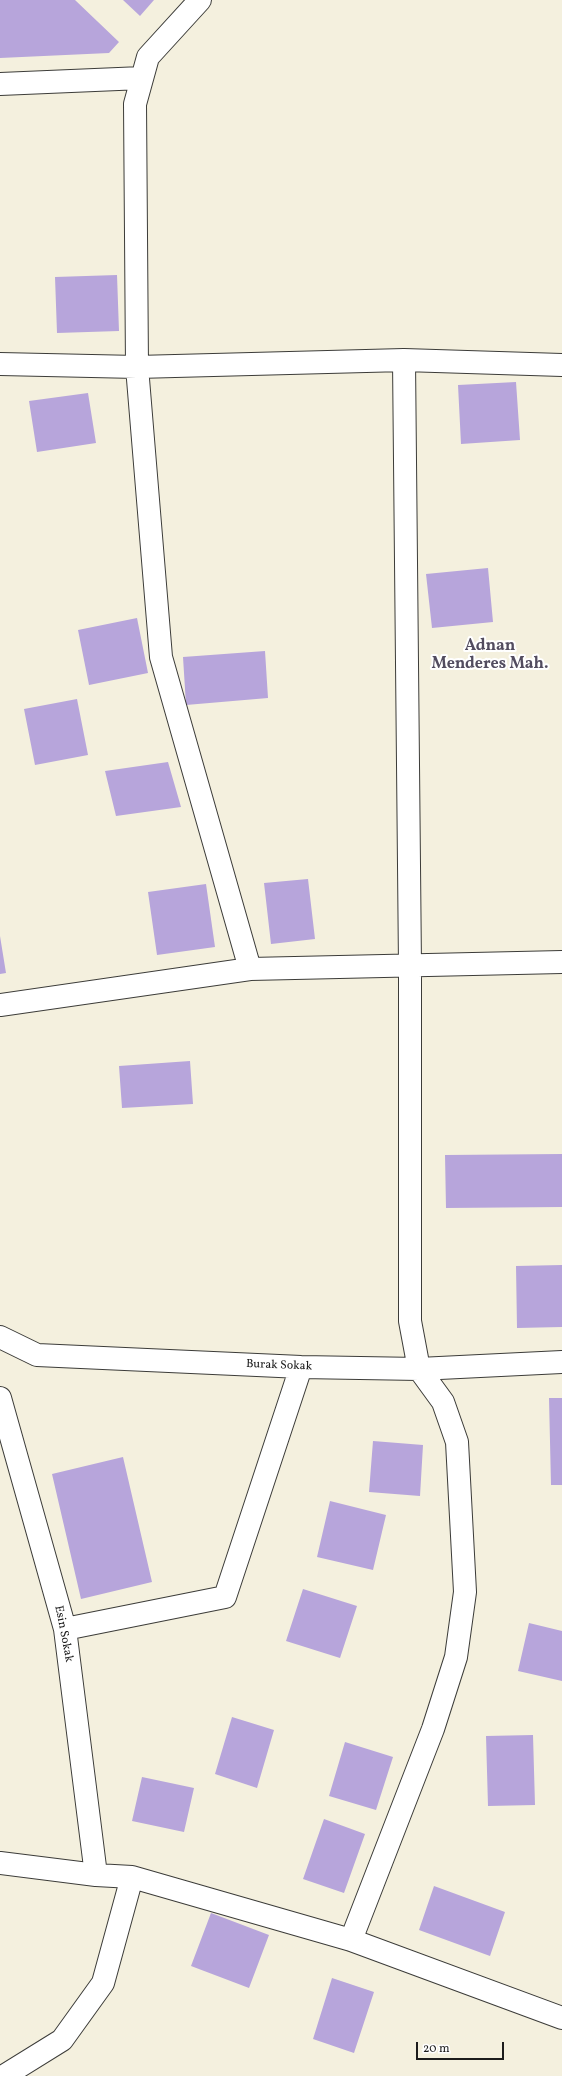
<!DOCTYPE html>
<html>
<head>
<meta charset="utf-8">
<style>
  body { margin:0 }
  #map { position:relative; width:562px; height:2076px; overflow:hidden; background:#f4f0de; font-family:Vollkorn,serif }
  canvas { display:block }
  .scale { position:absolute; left:416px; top:2042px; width:88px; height:18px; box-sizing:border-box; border:2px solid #1c1c1c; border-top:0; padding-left:5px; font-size:12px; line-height:14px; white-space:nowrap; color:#1c1c1c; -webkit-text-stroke:3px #fff; paint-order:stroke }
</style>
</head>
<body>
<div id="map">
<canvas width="562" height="2076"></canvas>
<div class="scale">20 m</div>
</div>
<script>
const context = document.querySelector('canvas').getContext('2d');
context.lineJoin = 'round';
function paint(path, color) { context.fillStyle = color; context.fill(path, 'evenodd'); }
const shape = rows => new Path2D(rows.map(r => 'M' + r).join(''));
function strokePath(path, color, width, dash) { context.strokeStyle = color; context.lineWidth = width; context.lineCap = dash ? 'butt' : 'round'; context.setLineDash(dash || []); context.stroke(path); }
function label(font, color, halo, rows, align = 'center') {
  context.font = font + ' Vollkorn,serif'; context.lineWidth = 4; context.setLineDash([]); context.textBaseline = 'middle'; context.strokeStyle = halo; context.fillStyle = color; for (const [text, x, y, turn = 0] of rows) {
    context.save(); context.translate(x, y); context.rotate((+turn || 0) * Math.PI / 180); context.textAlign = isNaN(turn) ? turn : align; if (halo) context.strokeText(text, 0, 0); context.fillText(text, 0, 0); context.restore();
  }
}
paint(shape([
  [0,0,75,0,119,42,109,53,0,58],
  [123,0,154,0,140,16],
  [117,275,119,331,57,333,55,277],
  [516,382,520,440,461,444,458,385],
  [88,393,96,443,37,452,29,401],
  [488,568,493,622,432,628,426,574],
  [137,618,148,673,89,685,78,630],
  [265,651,268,698,186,705,183,657],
  [77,699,88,755,35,765,24,709],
  [168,762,181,807,116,816,105,771],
  [308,879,315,939,271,944,264,883],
  [206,884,215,947,157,955,148,892],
  [0,936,6,973,0,974],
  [190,1061,193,1104,122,1108,119,1066],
  [562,1154,562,1207,446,1208,445,1155],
  [562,1265,562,1327,517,1328,516,1266],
  [549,1398,562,1398,562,1485,551,1485],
  [373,1441,423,1445,420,1496,369,1492],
  [123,1457,152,1582,81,1599,52,1474],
  [330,1501,386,1515,373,1570,317,1557],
  [303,1589,357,1606,340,1658,286,1641],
  [529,1623,562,1631,562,1681,518,1671],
  [232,1717,274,1730,257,1788,215,1774],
  [533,1735,535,1805,488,1806,486,1736],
  [345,1742,393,1757,376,1810,329,1796],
  [142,1777,194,1788,184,1832,132,1821],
  [324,1819,365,1834,344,1893,303,1879],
  [434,1886,505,1912,490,1956,419,1930],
  [211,1913,269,1935,249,1988,191,1966],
  [332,1978,374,1992,354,2053,313,2039]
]), '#b7a5db');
const minor = shape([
  [200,0,148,57,135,104,137,367,161,657,250,969],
  [0,84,142,78],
  [0,364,137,367,404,360,562,365],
  [0,1005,250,969,562,962],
  [0,1337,37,1355,301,1367,419,1369,562,1362],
  [0,1398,65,1629,96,1875],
  [65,1629,225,1597,301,1367],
  [0,1863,96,1875,132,1877,351,1940,562,2018],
  [351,1940,433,1729,456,1657,465,1592,457,1442,443,1402,419,1369,410,1321,410,966,404,360],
  [4,2076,62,2040,103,1983,132,1877]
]);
strokePath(minor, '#3c3c39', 24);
strokePath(minor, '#fff', 22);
label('12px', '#1c1c1c', '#fff', [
  ["Burak Sokak",279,1366,2],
  ["Esin Sokak",63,1634,79]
]);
label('bold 16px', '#524c5f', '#fff', [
  ["Adnan",490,647],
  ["Menderes Mah.",490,665]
]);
</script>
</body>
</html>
